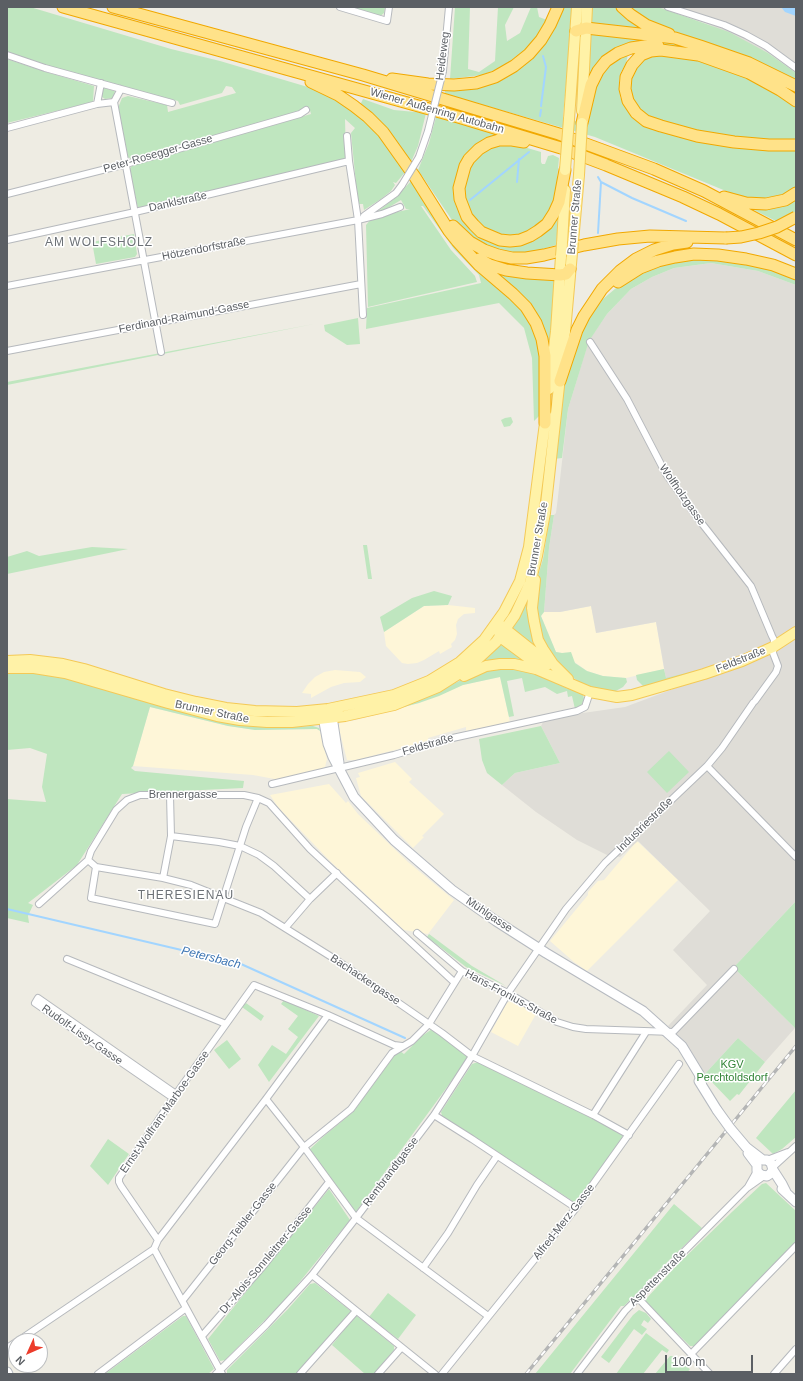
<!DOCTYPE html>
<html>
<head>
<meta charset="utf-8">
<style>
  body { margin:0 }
  #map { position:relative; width:803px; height:1381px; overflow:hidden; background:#eeece3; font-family:Arial,sans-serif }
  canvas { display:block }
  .frame { position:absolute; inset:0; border:8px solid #5b5f64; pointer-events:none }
  .north { position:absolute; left:8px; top:1333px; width:40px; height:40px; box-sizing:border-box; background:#fff; border:1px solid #bdbfc1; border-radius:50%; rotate:225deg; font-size:11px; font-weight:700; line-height:16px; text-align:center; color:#5b5f64 }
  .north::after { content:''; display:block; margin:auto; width:14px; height:18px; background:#ec3c2b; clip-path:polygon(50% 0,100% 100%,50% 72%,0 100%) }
  .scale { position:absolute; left:665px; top:1355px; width:88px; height:18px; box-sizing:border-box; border:2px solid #5b5f64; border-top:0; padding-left:5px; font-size:12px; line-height:14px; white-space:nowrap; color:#5b5f64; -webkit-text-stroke:3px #fff; paint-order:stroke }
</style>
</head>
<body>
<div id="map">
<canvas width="803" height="1381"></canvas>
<div class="frame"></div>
<div class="north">N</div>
<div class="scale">100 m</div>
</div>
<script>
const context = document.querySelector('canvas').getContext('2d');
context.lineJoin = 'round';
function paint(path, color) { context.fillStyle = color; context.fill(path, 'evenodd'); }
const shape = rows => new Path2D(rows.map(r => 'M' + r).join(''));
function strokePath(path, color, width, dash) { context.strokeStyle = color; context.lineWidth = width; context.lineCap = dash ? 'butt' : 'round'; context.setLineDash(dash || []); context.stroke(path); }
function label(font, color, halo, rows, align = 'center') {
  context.font = font + ' Arial,sans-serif'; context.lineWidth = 3; context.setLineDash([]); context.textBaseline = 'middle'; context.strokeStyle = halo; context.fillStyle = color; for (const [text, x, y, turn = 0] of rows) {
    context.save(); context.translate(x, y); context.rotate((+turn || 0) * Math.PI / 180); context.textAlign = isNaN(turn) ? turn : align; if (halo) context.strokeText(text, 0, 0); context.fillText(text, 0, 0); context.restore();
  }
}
paint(shape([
  [448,605,475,608,475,613,464,614,458,619,456,625,457,634,455,640,451,644,452,647,440,654,439,651,424,660,417,663,408,664,402,663,386,646,384,632,424,606],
  [591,606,597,633,656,622,664,669,626,678,603,676,587,671,562,653,556,652,541,616,544,612,560,612],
  [335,670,360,672,366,677,360,682,344,683,331,687,311,698,311,694,302,693,308,684,315,677,324,672],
  [500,677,510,722,466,731,466,727,428,738,429,741,387,752,356,760,347,760,338,725,342,720,352,721,419,703,463,685],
  [150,707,228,726,255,730,317,729,320,731,327,759,325,767,321,769,280,780,253,775,133,766],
  [395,762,412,779,409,782,444,814,422,836,424,837,413,848,361,796,356,778,360,777,358,773],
  [329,784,346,803,348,801,358,814,408,862,454,900,428,934,404,930,330,861,278,807,270,795],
  [637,841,678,880,587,971,574,962,550,941,588,895,588,892,598,881,604,880],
  [512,1000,536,1014,518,1046,491,1032,507,1003]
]), '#fef6d8');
paint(shape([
  [658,7,796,7,796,73,768,53,703,22],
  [711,263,758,271,796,285,796,901,735,966,737,971,795,1028,765,1062,738,1038,703,1076,688,1049,668,1026,707,985,673,950,710,911,638,841,620,857,607,855,577,840,536,812,502,785,515,773,560,763,541,726,543,722,583,713,625,707,700,679,698,670,666,679,656,622,596,633,591,606,560,612,544,612,549,548,554,515,556,513,558,497,568,409,589,340,607,314,631,289,652,277,674,268]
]), '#dfddd7');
paint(shape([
  [7,7,30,7,171,49,220,61,328,93,350,107,375,129,406,171,396,183,393,182,395,185,391,191,381,199,364,210,363,204,358,204,351,133,355,128,345,119,346,159,138,208,129,169,132,166,311,114,309,107,300,111,131,159,128,157,118,108,122,98,128,96,167,105,168,112,236,93,232,87,226,86,222,93,180,105,178,101,7,58],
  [346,7,385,7,384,13,378,18],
  [455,7,470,7,468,69,479,72,495,61,498,7,514,7,505,25,507,41,520,33,531,7,537,7,539,17,547,20,540,35,526,49,502,67,482,75,450,79],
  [561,7,573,7,563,117,588,125,590,108,594,88,603,70,615,58,628,54,626,64,621,72,619,81,620,97,629,113,645,125,724,145,762,150,796,149,796,189,790,193,756,200,738,196,595,137,445,94,445,89,511,72],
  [591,7,618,7,651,30,590,23],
  [625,7,658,7,729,32,768,53,785,65,796,73,796,83,666,30],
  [591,32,650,38,697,48,776,80,796,94,796,97,696,51,660,44,629,45,587,81],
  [651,54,694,58,743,75,796,105,796,141,770,142,698,133,648,118,631,101,629,78,634,67],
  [7,59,43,71,94,86,93,102,7,123],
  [104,88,115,91,113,98,105,99,102,97,102,90],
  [363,99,394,110,426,113,418,146,411,162,360,105],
  [436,117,501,135,462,165,469,227,515,243,559,214,556,245,533,252,517,254,488,248,469,236,452,220,418,170,429,143],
  [517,145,541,152,541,162,542,164,545,164,548,156,553,155,559,158,555,203,546,219,534,232,510,237,483,229,469,215,463,192,468,169,478,155,491,146],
  [412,180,519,306,529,320,541,352,542,376,539,416,534,421,532,358,524,328,499,303,366,329,367,308,481,283,479,275,454,249,423,206,421,206,451,250,475,276,477,282,368,307,366,225,372,218,410,209,406,209,401,200,381,212,377,212,396,197],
  [796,196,796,212,778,222,746,206],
  [134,234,137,254,135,257,96,264,92,242],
  [686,259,725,259,765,266,796,278,796,285,758,271,711,263,674,268,652,277,631,289,607,314,589,341,568,409,562,458,554,459,564,381,576,343,588,319,603,299,622,283,650,268],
  [492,270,557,278,549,355,544,336],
  [358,318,360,344,347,345,325,331,324,325],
  [314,324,7,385,7,382],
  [511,417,513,422,510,426,504,427,501,420,505,418],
  [550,515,554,515,549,548,544,612,541,616,556,652,562,653,571,652,575,663,587,671,603,676,626,678,627,682,623,687,614,692,601,690,584,685,569,675,549,655,536,623,537,579,543,559],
  [363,545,367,545,372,579,368,579],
  [92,547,128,549,7,574,7,557,27,551,39,556],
  [434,591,452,596,448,605,424,606,384,632,380,617,412,598],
  [528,597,538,650,530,642,511,628],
  [501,641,535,664,475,666],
  [493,668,520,668,542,675,566,688,583,694,584,699,581,706,575,709,572,696,568,697,567,691,557,694,545,687,525,692,522,678,507,681,514,716,509,717,500,677,463,685,439,696,419,703,381,713,381,711,435,693,473,674],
  [664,669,666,678,698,670,697,672,645,688,637,680,636,675],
  [7,673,41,673,290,727,313,726,319,728,320,731,317,729,255,730,228,726,150,707,133,766,131,768,135,771,244,781,243,788,122,794,77,865,28,903,33,905,28,916,29,923,7,918,7,799,46,802,42,787,47,754,30,748,7,750],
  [541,726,560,763,515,773,502,785,487,773,482,760,479,739],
  [669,751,689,772,667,793,647,772],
  [796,901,796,1026,795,1028,737,971,735,966],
  [429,934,472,966,506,986,466,967,427,937],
  [284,1000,319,1016,269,1082,258,1065,272,1045,286,1054,298,1037,288,1029,298,1016,281,1004],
  [246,1003,264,1016,261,1021,242,1007],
  [432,1029,469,1057,355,1213,309,1150,324,1136,353,1112,397,1052,400,1051,404,1054,422,1036],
  [738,1038,765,1062,739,1095,737,1094,730,1101,708,1078,703,1076],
  [227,1040,241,1059,229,1069,214,1050],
  [478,1062,522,1082,522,1084,526,1084,622,1134,623,1139,578,1202,574,1202,442,1116,441,1112,472,1064],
  [796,1090,796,1137,782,1149,773,1154,756,1138],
  [108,1139,129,1154,108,1185,90,1166],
  [766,1183,796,1211,796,1243,694,1346,690,1346,645,1302,646,1299,677,1265,733,1211,762,1184],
  [329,1189,350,1220,285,1300,225,1360,220,1361,208,1339],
  [674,1204,702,1228,653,1276,630,1302,629,1301,624,1306,621,1306,570,1374,535,1374],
  [315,1283,352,1312,296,1374,227,1374,227,1370,288,1309,310,1284],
  [388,1293,416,1315,398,1339,369,1317],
  [639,1310,646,1313,651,1319,648,1323,644,1320,641,1325,647,1329,642,1335,634,1329,609,1363,601,1357,633,1315],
  [183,1316,186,1316,214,1369,208,1374,105,1374],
  [355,1316,357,1316,394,1346,394,1350,374,1374,365,1374,332,1345],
  [646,1333,669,1350,667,1353,662,1350,643,1374,616,1374],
  [670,1356,672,1356,690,1369,686,1374,655,1374]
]), '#bfe6bf');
paint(shape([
  [781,7,796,7,796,16,785,12]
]), '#a2d5ff');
strokePath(shape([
  [541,106,546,67,543,56],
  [540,116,541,110],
  [598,177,601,182,598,233],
  [517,182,519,159],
  [601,182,632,198,686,221],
  [470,200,529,152],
  [7,909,241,964,405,1038]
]), '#a2d5ff', 2);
const street = shape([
  [340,7,387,21,389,7],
  [668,7,724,25,746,35,766,46,796,68],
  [7,55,45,68,172,103],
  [443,71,449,7],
  [121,89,114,102,161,352],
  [97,104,101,83],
  [7,128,97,104,114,102],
  [347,136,349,161,358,220,363,315],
  [419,157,428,131],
  [7,194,126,164,300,114,306,110],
  [364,216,396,193,402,185],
  [7,240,135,212,349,161],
  [7,286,358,220,382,214,400,207],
  [590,342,627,399,666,474,696,516,751,586,772,636,774,640,773,653,778,666,776,672,755,701],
  [7,351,361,284],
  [707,766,796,857],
  [272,784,394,755,448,739,577,711,585,707,590,692],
  [171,836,219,842,240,846,259,855,274,866,310,899],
  [88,860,96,867,163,878,191,885,261,913,338,961,442,1033,472,1056,593,1115,629,1135],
  [96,867,91,898,215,924,246,827,258,798],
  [163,878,171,836,170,795],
  [39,904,88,860,91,851,116,810,127,800,140,795,244,795,258,798,269,803,310,849,454,982],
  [286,927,310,899,337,873],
  [417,933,462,971,508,993,557,1022,573,1027,586,1029,673,1032,734,969],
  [67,959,226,1024],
  [173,1098,35,1003,38,998,176,1094],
  [266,1099,304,1147,356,1218,488,1316],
  [434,1115,472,1139,576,1208],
  [593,1115,646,1032],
  [767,1160,788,1152],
  [773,1167,796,1146],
  [748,1187,757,1171],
  [158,1240,121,1186,119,1182,119,1178,176,1094,254,985,328,1015],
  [154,1249,158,1240,266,1099,328,1015,394,1045,402,1046],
  [154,1249,222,1374],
  [423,1268,448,1233,477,1185,497,1156],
  [312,1275,435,1374],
  [638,1298,710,1374],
  [183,1300,304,1147,351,1109,392,1053,412,1041,429,1024,462,971],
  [202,1336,264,1265,329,1182],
  [18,1341,154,1249],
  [7,1348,16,1342],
  [691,1354,796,1246],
  [98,1374,186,1308],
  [216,1374,266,1325,312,1275,356,1218,434,1115,472,1056,508,993,566,909,605,863,707,766,722,748,753,703],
  [300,1374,356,1311],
  [378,1374,401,1348],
  [442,1374,576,1208,679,1064],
  [577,1374,625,1311,747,1188,764,1176],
  [774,1374,796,1349]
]);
const secondary = shape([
  [328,711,333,723,339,763],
  [327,712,324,722,328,744,333,757,354,797,394,840,452,890,496,921,546,953,643,1011,682,1046,699,1074,702,1086],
  [699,1081,717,1110],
  [746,1147,763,1160,767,1160,771,1163,773,1170,782,1184,786,1192],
  [748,1153,757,1165,757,1171,761,1175,767,1176,770,1174,773,1170],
  [782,1189,796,1202],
  [7,1372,8,1374]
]);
const primary = shape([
  [582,111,587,7],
  [569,119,577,7],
  [573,242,579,175],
  [562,244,565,190],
  [549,389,556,331,561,256],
  [535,580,532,608,534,621,538,640,543,649,553,664,568,679],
  [500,625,549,664],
  [499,631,500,637,542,668],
  [7,661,30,660,63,664,84,669,164,694,196,702,226,708,255,711,297,712,328,709,394,695,429,681,460,662,484,640,504,612,520,581,529,547,546,415],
  [7,668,34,668,65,673,168,703,217,716,240,720,267,722,292,722,345,716,394,705,438,687,468,668,496,642,515,615,530,583,537,556,545,513,565,332,572,253],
  [464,676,486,666,500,664,514,664,536,669,590,692,617,697,632,695,704,674,742,661,773,647,796,632]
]);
const highway = shape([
  [63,7,458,117,561,148,606,165,683,197,719,214,796,255],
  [113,7,363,75,559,134,654,169,704,191,796,240],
  [622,7,631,15,646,25,669,34],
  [576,31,586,28,675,38,700,46,749,63,796,86],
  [693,53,749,73,780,90,796,101],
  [698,55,661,50,651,51,641,55,632,65,626,77,625,89,628,101,636,113,646,121,661,126,697,136,734,142,769,145,796,145],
  [392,79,428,84,454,85,476,83,495,77,514,66,529,54,541,40,550,25,558,7],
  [311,82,338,95,354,106,368,117,383,132,415,177,449,231,457,241,479,265,513,294,526,307,536,323,542,339,545,356,545,423],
  [582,123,591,85,598,71,606,61,618,53,631,48,645,46,658,46],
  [524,142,512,140,499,140,489,143,479,149,469,159,465,166,459,188,460,199,467,217,474,225,481,232,500,240,510,241,520,240,530,236,538,231,547,224,554,213,559,202,565,170],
  [724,197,746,203,766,204,785,200,796,193],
  [453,226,470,242,484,250,498,255,512,258,526,258,544,255,584,245,618,239,650,236,726,238],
  [479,259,490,265,506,270,527,273,560,275,566,274,570,269],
  [618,282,640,268,658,261,675,257,694,254,718,255,746,259,773,265,796,274],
  [560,381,577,330,584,316,602,289,620,271,636,259,654,250,673,244,687,242]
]);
strokePath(street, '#b6b9bd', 8);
strokePath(secondary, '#b6bac0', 11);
strokePath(primary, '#f4c956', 12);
strokePath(highway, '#f1a800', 13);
strokePath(street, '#fff', 6);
strokePath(secondary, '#fff', 9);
strokePath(primary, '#fff2a7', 10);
strokePath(highway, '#ffe289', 11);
const rail = shape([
  [526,1374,796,1046]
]);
strokePath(rail, '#b4b5b5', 3.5);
strokePath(rail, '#fff', 2, [6]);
const streetBridge = shape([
  [428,131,443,71],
  [402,185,419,157]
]);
const secondaryBridge = shape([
  [717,1110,730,1128,746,1147]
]);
const primaryBridge = shape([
  [565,170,569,119],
  [579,175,582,123],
  [572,253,573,242],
  [561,256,562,244]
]);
const highwayBridge = shape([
  [726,238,741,237,759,233,777,227,796,217]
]);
strokePath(streetBridge, '#b6b9bd', 8, []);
strokePath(secondaryBridge, '#b6bac0', 11, []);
strokePath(primaryBridge, '#f4c956', 12, []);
strokePath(highwayBridge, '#f1a800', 13, []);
strokePath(streetBridge, '#fff', 6);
strokePath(secondaryBridge, '#fff', 9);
strokePath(primaryBridge, '#fff2a7', 10);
strokePath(highwayBridge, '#ffe289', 11);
label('11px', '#5b5f64', '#fff', [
  ["Heideweg",443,56,-83],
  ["Wiener Außenring Autobahn",437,111,16],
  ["Peter-Rosegger-Gasse",158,154,-16],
  ["Danklstraße",178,202,-13],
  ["Brunner Straße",575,217,-85],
  ["Hötzendorfstraße",204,249,-11],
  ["Ferdinand-Raimund-Gasse",184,317,-11],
  ["Wolfholzgasse",682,495,55],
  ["Brunner Straße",538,539,-80],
  ["Feldstraße",741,660,-22],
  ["Brunner Straße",212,712,12],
  ["Feldstraße",428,745,-16],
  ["Brennergasse",183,795],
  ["Industriestraße",645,825,-44],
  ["Mühlgasse",489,915,34],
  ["Bachackergasse",365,980,34],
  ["Hans-Fronius-Straße",511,997,28],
  ["Rudolf-Lissy-Gasse",82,1035,35],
  ["Ernst-Wolfram-Marboe-Gasse",165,1112,-55],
  ["Rembrandtgasse",391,1172,-53],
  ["Alfred-Merz-Gasse",564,1222,-52],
  ["Georg-Teibler-Gasse",243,1224,-52],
  ["Dr.-Alois-Sonnleitner-Gasse",266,1260,-50],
  ["Aspettenstraße",658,1278,-45]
]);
label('11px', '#328437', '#fff', [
  ["KGV",732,1065],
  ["Perchtoldsdorf",732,1078]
]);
context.letterSpacing = '1px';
label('12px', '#6c7176', '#fff', [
  ["AM WOLFSHOLZ",99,243],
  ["THERESIENAU",186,896]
]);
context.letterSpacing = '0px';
label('italic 12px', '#3d75b3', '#fff', [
  ["Petersbach",211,958,14]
]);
</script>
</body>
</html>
